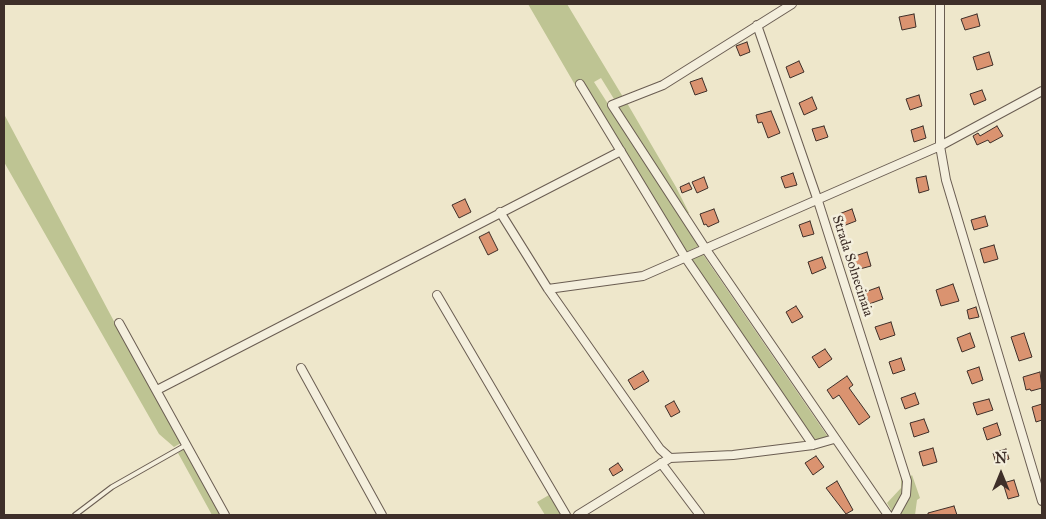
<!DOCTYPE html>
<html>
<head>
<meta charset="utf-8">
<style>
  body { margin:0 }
  #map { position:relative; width:1046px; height:519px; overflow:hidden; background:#eee7cb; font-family:"IM FELL Great Primer",serif }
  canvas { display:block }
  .frame { position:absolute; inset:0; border:5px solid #3e2f29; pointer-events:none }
  .north { position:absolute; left:976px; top:449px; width:50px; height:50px; -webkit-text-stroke:4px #f4efdd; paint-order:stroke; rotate:0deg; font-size:14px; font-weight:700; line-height:20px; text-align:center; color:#3e2f29 }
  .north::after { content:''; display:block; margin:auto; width:18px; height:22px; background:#3e2f29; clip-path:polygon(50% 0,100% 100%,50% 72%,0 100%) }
</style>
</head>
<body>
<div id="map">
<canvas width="1046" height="519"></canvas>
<div class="frame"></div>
<div class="north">N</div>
</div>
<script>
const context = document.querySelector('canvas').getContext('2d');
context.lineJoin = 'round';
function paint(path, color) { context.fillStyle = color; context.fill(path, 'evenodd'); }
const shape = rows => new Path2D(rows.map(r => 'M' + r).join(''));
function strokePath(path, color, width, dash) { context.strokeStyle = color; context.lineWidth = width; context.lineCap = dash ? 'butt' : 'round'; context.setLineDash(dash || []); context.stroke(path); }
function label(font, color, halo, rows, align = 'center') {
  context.font = font + ' "IM FELL Great Primer",serif'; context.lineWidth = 5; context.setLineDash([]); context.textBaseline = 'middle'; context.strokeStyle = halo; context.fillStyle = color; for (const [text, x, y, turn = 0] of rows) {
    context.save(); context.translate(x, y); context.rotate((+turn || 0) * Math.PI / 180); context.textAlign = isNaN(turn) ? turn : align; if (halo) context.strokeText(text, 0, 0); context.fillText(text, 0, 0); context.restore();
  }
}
paint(shape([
  [528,4,567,4,623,97,614,99,601,78,594,82,699,246,686,252,585,86,578,90],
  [627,103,676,187,689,213,685,214,616,106],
  [4,114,117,327,181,443,174,447,159,434,4,162],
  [702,253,828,437,814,441,689,258],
  [185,448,222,515,212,515,178,453],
  [912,475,920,498,917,500,915,515,898,515,909,493,909,478],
  [901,477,905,483,903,494,893,513,887,503,901,488],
  [549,495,561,515,545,515,537,502]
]), '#bec493');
const building = shape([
  [914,14,916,27,902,30,899,17,914,14],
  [977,14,980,26,965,30,961,19,977,14],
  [747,42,750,52,740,56,736,46,747,42],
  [989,52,993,65,977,70,973,57,989,52],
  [799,61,804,72,790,78,786,67,799,61],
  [702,78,707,91,695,95,690,82,702,78],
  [982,90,986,100,974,105,970,94,982,90],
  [919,95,922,106,910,110,906,99,919,95],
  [812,97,817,109,804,115,799,103,812,97],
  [771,111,780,133,768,138,762,122,758,123,756,115,771,111],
  [824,126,828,137,816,141,812,129,824,126],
  [923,126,926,138,914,142,911,130,923,126],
  [997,126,1003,136,990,143,988,140,977,145,973,136,978,133,980,136,997,126],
  [793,173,797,185,785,188,781,177,793,173],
  [926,176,929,190,919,193,916,178,926,176],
  [704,177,708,188,697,193,692,182,704,177],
  [689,183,692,189,682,193,680,187,689,183],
  [465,199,471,212,459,218,452,205,465,199],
  [714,209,719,222,708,227,706,224,704,225,700,214,714,209],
  [852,209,856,221,843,226,839,214,852,209],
  [985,216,988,226,974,230,971,220,985,216],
  [810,221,814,234,803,237,799,225,810,221],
  [489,232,498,250,488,255,479,237,489,232],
  [994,245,998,259,984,263,980,249,994,245],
  [867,252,871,266,856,270,852,257,867,252],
  [822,257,826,268,812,274,808,262,822,257],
  [953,284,959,301,941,306,936,290,953,284],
  [879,287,883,299,869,304,865,292,879,287],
  [796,306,803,317,792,323,786,312,796,306],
  [976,307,979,317,969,319,967,310,976,307],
  [891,322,895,335,880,340,875,327,891,322],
  [970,333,975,347,962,352,957,338,970,333],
  [1024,333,1032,357,1019,361,1011,337,1024,333],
  [825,349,832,359,819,368,812,357,825,349],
  [901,358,905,370,893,374,889,362,901,358],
  [979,367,983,380,972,384,967,371,979,367],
  [643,371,649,381,634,390,628,380,643,371],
  [1040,372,1042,388,1031,391,1030,389,1026,390,1023,377,1040,372],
  [847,376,853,385,849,388,870,417,859,425,839,395,833,399,827,390,847,376],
  [915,393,919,404,905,409,901,398,915,393],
  [989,399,993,410,977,415,973,403,989,399],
  [674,401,680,412,671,417,665,406,674,401],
  [1042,404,1042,420,1036,422,1032,407,1042,404],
  [924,419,929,432,914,437,910,423,924,419],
  [997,423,1001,435,987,440,983,428,997,423],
  [933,448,937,462,923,466,919,452,933,448],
  [1006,449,1009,459,996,463,993,453,1006,449],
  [816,456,824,467,813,475,805,463,816,456],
  [618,463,623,470,613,476,609,469,618,463],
  [1014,480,1019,496,1008,499,1003,483,1014,480],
  [837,481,853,510,846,514,826,488,837,481],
  [954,506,957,515,928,515,928,513,954,506]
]);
paint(building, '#da9370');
strokePath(building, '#3e2f29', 1);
const lane = shape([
  [75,515,112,487,186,445]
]);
const street = shape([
  [792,4,663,85,612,105,705,248,888,515],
  [940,4,940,146,946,180,1042,501],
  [757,25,818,201,907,481,906,495,895,515],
  [580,84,685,257,813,445],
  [500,212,548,289,660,449,670,458,733,455,813,445,834,439],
  [548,289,643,276,940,146,1042,91],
  [437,295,566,515],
  [119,323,225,515],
  [301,368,382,515],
  [157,390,621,151],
  [661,463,700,515],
  [578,515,670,458]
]);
strokePath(lane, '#6a5d52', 6);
strokePath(street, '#6a5d52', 10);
strokePath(lane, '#f4efdd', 4);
strokePath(street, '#f4efdd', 8);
label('14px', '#3e2f29', '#f4efdd', [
  ["Strada Solnecinaia",852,266,72]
]);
</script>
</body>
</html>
